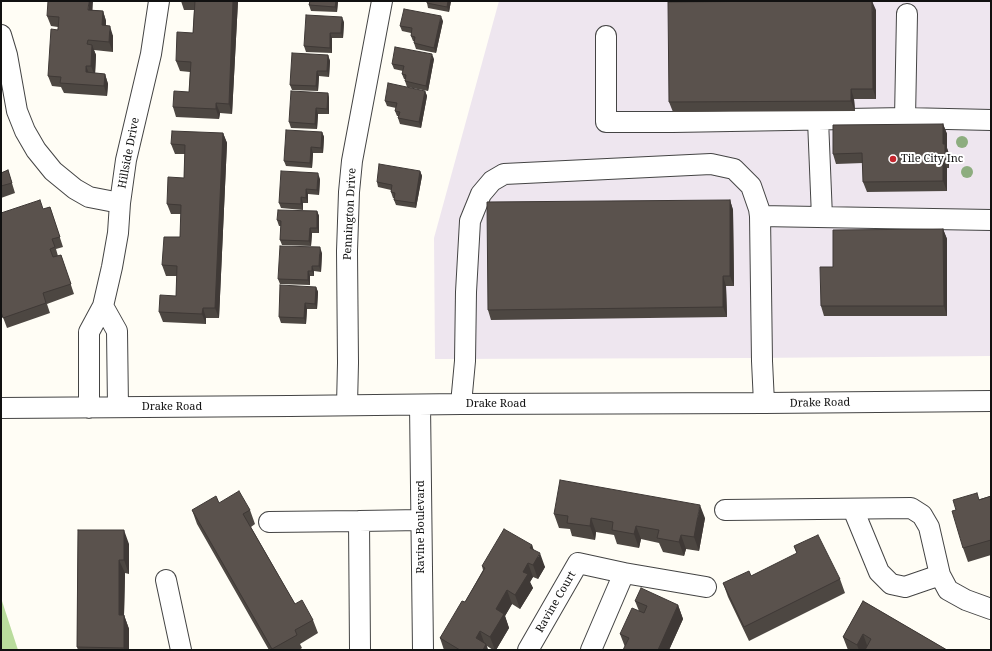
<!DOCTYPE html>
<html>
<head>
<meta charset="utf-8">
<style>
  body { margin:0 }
  #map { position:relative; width:992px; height:651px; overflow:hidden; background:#fffdf5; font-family:"Noto Serif",serif }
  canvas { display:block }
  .frame { position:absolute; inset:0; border:2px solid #111; pointer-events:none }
</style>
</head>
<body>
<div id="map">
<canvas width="992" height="651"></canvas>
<div class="frame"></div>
</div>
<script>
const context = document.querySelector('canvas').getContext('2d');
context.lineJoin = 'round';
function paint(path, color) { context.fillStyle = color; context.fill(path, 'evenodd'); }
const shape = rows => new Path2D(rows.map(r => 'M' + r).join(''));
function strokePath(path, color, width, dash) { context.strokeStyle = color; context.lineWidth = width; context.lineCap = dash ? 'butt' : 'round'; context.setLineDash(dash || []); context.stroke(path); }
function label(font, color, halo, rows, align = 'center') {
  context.font = font + ' "Noto Serif",serif'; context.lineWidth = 4; context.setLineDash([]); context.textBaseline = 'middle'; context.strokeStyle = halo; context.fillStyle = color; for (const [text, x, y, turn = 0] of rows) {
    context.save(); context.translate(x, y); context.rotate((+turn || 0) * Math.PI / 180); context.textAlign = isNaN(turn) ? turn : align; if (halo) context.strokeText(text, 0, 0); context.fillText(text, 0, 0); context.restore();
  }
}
paint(shape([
  [499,1,991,1,991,356,751,358,435,359,434,238]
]), '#eee6ef');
paint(shape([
  [1,598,18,650,1,650]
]), '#b9dc9c');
const minor = shape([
  [1,35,7,55,17,111,25,131,36,150,53,171,75,189,89,197,120,203],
  [606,36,606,122,673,122,905,118,991,120],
  [905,118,907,14],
  [818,120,822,217],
  [760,216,991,220],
  [103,306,117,331,118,407],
  [461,404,465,361,466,292,470,221,481,194,492,181,504,174,711,164,734,169,751,186,759,209,760,216,762,361,764,403],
  [347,405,348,363,347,251,349,192,352,161,382,1],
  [420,405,423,650],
  [1,408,290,406,461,404,764,403,991,401],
  [89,408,89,332,103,306,112,267,118,233,120,203,126,160,151,54,159,1],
  [853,509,879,572,891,584,905,587,940,575],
  [725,510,911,508,922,515,929,527,940,575,948,590,966,600,991,609],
  [359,521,421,520],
  [269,522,359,521,360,650],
  [624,573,706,587],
  [166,580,181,650],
  [528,650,578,563,624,573,591,650]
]);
strokePath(minor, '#444', 22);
strokePath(minor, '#fff', 20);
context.fillStyle = '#8dad7f';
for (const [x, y] of [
  [962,142],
  [967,172]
]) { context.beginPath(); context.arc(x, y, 6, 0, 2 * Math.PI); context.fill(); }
paint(shape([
  [181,1,238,1,232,114,220,113,219,119,176,117,173,107,189,92,190,72,180,71,176,61,193,33,194,10,184,10],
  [310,1,338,1,337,12,311,11,309,5],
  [427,1,451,1,449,12,428,8,427,3],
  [93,10,103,11,106,21,106,26,113,36,113,52,94,50,96,55,95,73,105,74,108,84,107,96,64,93,61,87,52,86,48,76,58,27,51,26,47,16],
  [876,10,876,99,854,99,855,111,673,112,669,102],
  [443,21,436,53,416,49,414,43,414,41,413,41,411,36,411,33,402,31,400,26],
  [344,22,343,38,332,38,332,53,306,52,304,46],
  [328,55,330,61,329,77,319,76,318,91,292,90,290,85],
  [434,59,428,91,407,87,405,81,406,79,404,79,402,74,403,71,394,69,392,64],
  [425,91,427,96,421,128,400,124,398,118,399,116,397,116,395,111,396,108,387,106,385,101],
  [328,93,329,98,329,114,318,114,317,129,291,128,289,122],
  [943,124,947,134,947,148,949,154,949,168,947,168,947,191,867,192,863,182,863,163,836,164,833,154],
  [322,132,324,137,323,153,313,153,312,168,286,166,284,161],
  [223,133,227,143,219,318,206,318,206,324,163,322,159,312,176,296,177,276,166,276,162,265,180,237,181,214,171,214,167,204,184,178,185,154,175,154,171,144],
  [8,170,15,193,1,198,1,173],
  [420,171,422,176,416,208,396,205,394,200,394,198,393,198,391,192,391,190,378,187,377,182],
  [320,179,319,195,308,194,308,203,303,203,303,210,281,208,279,203],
  [730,200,733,210,734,286,726,286,727,317,491,320,488,310],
  [50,207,63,247,56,249,58,256,61,255,74,294,47,304,50,313,7,328,1,312,44,209],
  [317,211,319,216,319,233,312,233,311,246,282,245,280,240,281,226,279,226,277,220],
  [943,229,947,239,947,316,824,316,821,306,833,267],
  [322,253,321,272,314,271,314,276,310,276,310,285,280,284,278,279],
  [316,287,318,292,317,309,307,309,306,324,281,323,279,317],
  [991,496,991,555,968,562,963,548,956,510,980,499],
  [219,503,250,510,255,524,251,527,295,604,313,620,318,633,300,644,302,648,299,650,269,650,197,524,192,510],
  [554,514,705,518,699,551,686,549,684,556,663,552,659,543,641,539,639,548,617,544,614,535,596,532,595,540,572,536,570,529,559,528],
  [78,530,129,544,129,574,125,573,124,615,129,629,129,650,78,650,77,647],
  [532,545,533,549,545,567,538,579,533,577,530,582,533,588,520,609,512,604,505,616,509,628,496,650,493,650,487,646,488,650,444,650,440,638,465,602,483,570,482,566],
  [794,546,840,579,845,593,749,641,728,597,723,583,751,576,797,554],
  [635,601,678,605,683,619,669,650,623,650,625,647,620,634,639,611],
  [863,601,947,650,848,650,843,637]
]), '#4d4742');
paint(shape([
  [89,1,93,1,92,20,88,10],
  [233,1,238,1,232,114,229,104],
  [336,1,338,1,337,12,335,7],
  [448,1,451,1,449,12,447,7],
  [872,1,876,10,876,99,873,89],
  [103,11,106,21,105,36,102,25],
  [441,16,443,21,436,53,434,48],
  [342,17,344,22,343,38,341,33],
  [110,26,113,36,113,52,109,42],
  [330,33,332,38,332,53,330,48],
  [92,45,96,55,95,76,91,66],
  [432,54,434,59,428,91,426,86],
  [328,55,330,61,329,77,327,71],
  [86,66,90,76,86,72],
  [317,71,319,76,318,91,316,86],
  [105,74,108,84,107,96,104,86],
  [851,89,854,99,855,111,851,101],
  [425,91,427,96,421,128,419,122],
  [328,93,329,98,329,114,327,109],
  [216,103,220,113,219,119,216,109],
  [316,108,318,114,317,129,315,124],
  [943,124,947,134,947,148,949,154,949,168,945,158,943,144],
  [322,132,324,137,323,153,321,148],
  [223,133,227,143,219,318,215,308],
  [311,147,313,153,312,168,310,163],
  [943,158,947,168,947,191,943,181],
  [420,171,422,176,416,208,415,203],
  [318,173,320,179,319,195,317,190],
  [306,189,308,194,308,203,306,198],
  [301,197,303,203,303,210,301,204],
  [730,200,733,210,734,286,730,276],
  [317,211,319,216,319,233,317,228],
  [310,228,312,233,311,246,309,241],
  [943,229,947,239,947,316,944,306],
  [320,247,322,253,321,272,319,266],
  [312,266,314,271,314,276,312,271],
  [308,271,310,276,310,285,308,280],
  [723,276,726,286,727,317,723,307],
  [316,287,318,292,317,309,315,304],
  [305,303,307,309,306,324,304,318],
  [203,308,206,318,206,324,202,314],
  [700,505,705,518,699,551,694,537],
  [591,518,596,532,595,540,590,526],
  [636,526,641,539,639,548,634,534],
  [124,530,129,544,129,574,124,560],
  [681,535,686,549,684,556,679,542],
  [532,545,537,559,540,553,545,567,538,579,533,565,530,548],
  [119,560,125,573,124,615,129,629,129,650,124,650,124,648,119,615],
  [528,563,533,577,530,582,533,588,520,609,515,595,523,572],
  [507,590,512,604,505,616,509,628,496,650,495,650,490,637,496,609],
  [678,605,683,619,669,650,658,650],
  [480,631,485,645,476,638],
  [863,634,868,648,865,650,859,650,857,645],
  [486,644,488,650,483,650]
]), '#3f3936');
const building = shape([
  [48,1,89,1,88,10,103,11,102,25,110,26,109,42,88,40,87,44,92,45,91,66,86,66,86,72,105,74,104,86,60,83,61,77,48,76,51,29,58,30,59,17,47,16,48,1],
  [195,1,233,1,229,104,216,103,216,109,173,107,174,91,189,92,191,62,176,61,177,32,193,33,195,1],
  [310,1,336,1,335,7,309,5,310,1],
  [427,1,448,1,447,7,427,3,427,1],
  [794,1,872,1,873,89,851,89,851,101,669,102,668,2,794,1],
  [404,9,441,16,434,48,414,43,415,37,411,36,412,28,400,26,404,9],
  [306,15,342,17,341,33,330,33,330,48,304,46,306,15],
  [395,47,432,54,426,86,405,81,406,75,402,74,404,66,392,64,395,47],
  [292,53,328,55,327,71,317,71,316,86,290,85,292,53],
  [388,83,425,91,419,122,398,118,400,112,395,111,397,103,385,101,388,83],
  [291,91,328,93,327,109,316,108,315,124,289,122,291,91],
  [943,124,943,144,945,144,945,158,943,158,943,181,863,182,862,153,833,154,833,125,943,124],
  [286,130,322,132,321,148,311,147,310,163,284,161,286,130],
  [172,131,223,133,215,308,203,308,202,314,159,312,160,295,176,296,177,266,162,265,164,237,180,237,181,205,167,204,168,177,184,178,185,145,171,144,172,131],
  [379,164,420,171,415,203,394,200,395,193,391,192,392,185,377,182,379,164],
  [8,170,12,183,1,186,1,173,8,170],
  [281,171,318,173,317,190,306,189,306,198,301,197,301,204,279,203,281,171],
  [40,200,43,209,50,207,60,237,52,239,55,247,50,249,53,257,61,255,71,284,43,293,46,303,3,318,1,312,1,213,40,200],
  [730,200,730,276,723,276,723,307,488,310,487,202,730,200],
  [278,210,317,211,317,228,310,228,309,241,280,240,281,221,277,220,278,210],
  [943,229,944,306,821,306,820,267,833,267,833,230,943,229],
  [280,246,320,247,319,266,312,266,312,271,308,271,308,280,278,279,280,246],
  [280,285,316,287,315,304,305,303,304,318,279,317,280,285],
  [560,480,700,505,694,537,681,535,679,542,657,538,659,530,636,526,634,534,612,530,613,522,591,518,590,526,567,523,568,516,554,514,560,480],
  [239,491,250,510,243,514,295,604,302,600,313,620,295,630,297,635,272,649,192,510,216,496,219,503,239,491],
  [977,493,979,500,991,496,991,540,963,548,952,511,956,510,953,500,977,493],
  [504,529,532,545,530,548,540,553,533,565,528,563,523,572,528,574,515,595,507,590,496,609,504,614,490,637,480,631,476,638,486,644,483,650,460,650,440,638,462,601,465,602,485,568,482,566,504,529],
  [78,530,124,530,124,560,119,560,119,615,124,615,124,648,77,647,78,530],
  [818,535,840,579,744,627,723,583,749,571,751,576,797,553,794,546,818,535],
  [641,588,678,605,658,650,623,650,629,638,620,634,632,608,644,613,647,606,635,601,641,588],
  [863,601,947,650,865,650,871,639,863,634,857,645,843,637,863,601]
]);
paint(building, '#5a524d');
strokePath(building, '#3f3936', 1);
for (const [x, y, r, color] of [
  [893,159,4,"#c4262e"]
]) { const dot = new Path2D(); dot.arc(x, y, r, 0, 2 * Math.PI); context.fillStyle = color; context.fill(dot); strokePath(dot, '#fff', 1.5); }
label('11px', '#111', '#fff', [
  ["Hillside Drive",129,153,-79],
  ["Pennington Drive",350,214,-87],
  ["Drake Road",820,403,-1],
  ["Drake Road",496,404],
  ["Drake Road",172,407],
  ["Ravine Boulevard",421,527,-90],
  ["Ravine Court",556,602,-60]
]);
label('11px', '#111', '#fff', [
  ["Tile City Inc",901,159]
], 'left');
</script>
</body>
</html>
